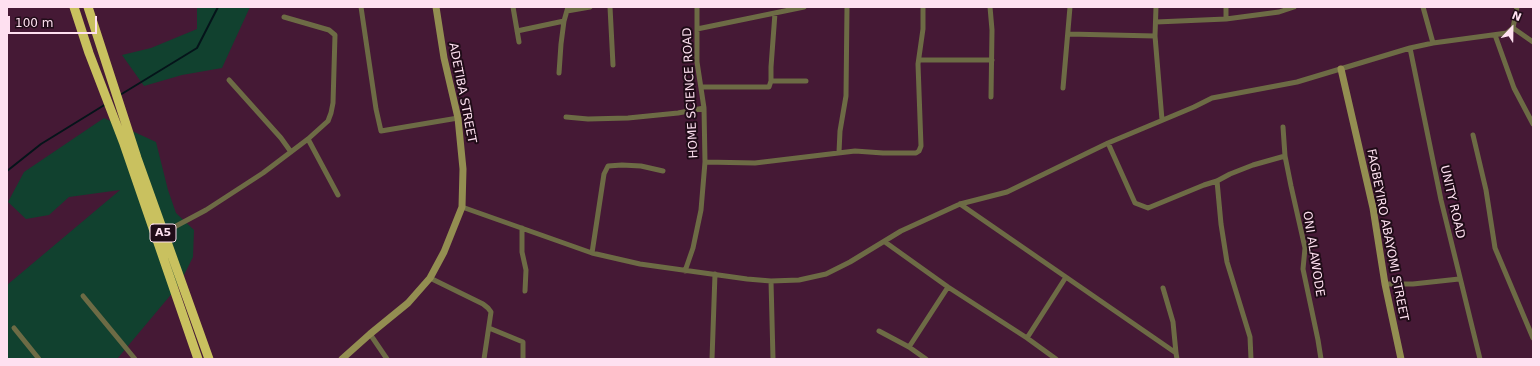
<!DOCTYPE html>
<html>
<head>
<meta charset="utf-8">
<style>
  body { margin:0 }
  #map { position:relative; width:1540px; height:366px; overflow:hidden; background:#451935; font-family:"DejaVu Sans",sans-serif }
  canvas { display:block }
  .frame { position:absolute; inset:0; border:8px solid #fee0f0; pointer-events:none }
  .north { position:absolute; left:1492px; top:8px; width:40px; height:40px; -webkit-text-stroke:3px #200c18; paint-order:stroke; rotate:22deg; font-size:11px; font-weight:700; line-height:16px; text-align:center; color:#fee0f0 }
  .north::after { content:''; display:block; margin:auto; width:14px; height:18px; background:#fee0f0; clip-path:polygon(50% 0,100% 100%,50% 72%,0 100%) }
  .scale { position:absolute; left:8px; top:16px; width:89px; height:18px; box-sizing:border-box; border:2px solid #fee0f0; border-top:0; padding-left:5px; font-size:12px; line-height:14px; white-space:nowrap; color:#fee0f0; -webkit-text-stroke:3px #200c18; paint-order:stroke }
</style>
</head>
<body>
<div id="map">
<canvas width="1540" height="366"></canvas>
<div class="frame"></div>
<div class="north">N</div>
<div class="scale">100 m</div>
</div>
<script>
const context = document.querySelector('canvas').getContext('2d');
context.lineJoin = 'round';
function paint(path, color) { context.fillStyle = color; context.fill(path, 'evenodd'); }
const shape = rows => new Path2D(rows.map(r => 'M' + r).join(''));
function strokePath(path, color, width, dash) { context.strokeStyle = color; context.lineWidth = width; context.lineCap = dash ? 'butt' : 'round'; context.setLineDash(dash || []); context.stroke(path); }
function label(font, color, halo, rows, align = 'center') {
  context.font = font + ' "DejaVu Sans",sans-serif'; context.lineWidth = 4; context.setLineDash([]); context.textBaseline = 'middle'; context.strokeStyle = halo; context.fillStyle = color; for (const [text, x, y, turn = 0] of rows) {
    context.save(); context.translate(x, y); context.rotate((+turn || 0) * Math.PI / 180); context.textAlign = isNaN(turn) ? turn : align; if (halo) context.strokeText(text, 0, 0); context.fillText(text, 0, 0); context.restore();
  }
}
paint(shape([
  [197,7,250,7,222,68,182,75,144,86,122,55,151,48,197,29],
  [104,118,156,142,168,190,176,213,194,230,193,257,179,285,117,359,7,359,7,285,120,190,69,197,49,215,26,219,8,202,24,172]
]), '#11412f');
strokePath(shape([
  [120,95,197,48,218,7],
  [7,171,41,144,106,104]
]), '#05141a', 2);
strokePath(shape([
  [361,7,376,109,381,131,458,118],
  [513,7,519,42],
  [610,7,613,65],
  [990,7,992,30,991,97],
  [1156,7,1155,36,1162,120],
  [1226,7,1226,19],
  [1423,7,1433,43],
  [567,11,590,7],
  [1156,22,1226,19,1279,12,1294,7],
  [1513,28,1533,42],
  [697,29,804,7],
  [517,31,564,21],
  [1068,34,1155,36],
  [1495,35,1514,88,1533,124],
  [1410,48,1441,200,1480,359],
  [919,60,992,60],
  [559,73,561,44,564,21,568,7],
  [229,80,281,138,291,152],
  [771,81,806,81],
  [701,87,769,87,771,81,771,67,775,13],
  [1063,88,1070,7],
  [566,117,588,119,628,118,678,113,704,108],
  [1283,127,1285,156,1291,186,1305,248,1303,269,1318,340,1321,359],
  [1473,135,1486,190,1495,248,1533,338],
  [308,139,338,195],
  [1108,143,1135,203,1148,208,1204,185,1217,181,1230,174,1253,165,1285,156],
  [839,152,840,131,846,96,847,7],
  [705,162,755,163,855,151,883,153,916,153,919,151,921,146,918,64,923,29,923,7],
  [1217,181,1221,224,1227,262,1250,337,1251,359],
  [960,204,1176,353],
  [462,207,592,253,640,264,747,279,771,281,799,280,826,274,850,262,901,231,960,204,1007,192,1108,143,1194,107,1212,98,1297,82,1410,48,1433,43,1507,33,1513,28,1517,7],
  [522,228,522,252,526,270,525,291],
  [163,233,206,210,263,173,308,139,328,121,331,113,333,103,335,35,329,30,284,17],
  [885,242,948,287,1027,338,1056,359],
  [592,253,604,174,608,166,622,165,641,166,663,171],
  [685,271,693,248,701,210,705,162,704,108,697,62,697,7],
  [430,278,483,304,488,308,491,312,484,359],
  [771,281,773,359],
  [1385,284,1413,284,1459,279],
  [1163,288,1173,322,1176,353,1177,359],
  [83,296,135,359],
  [14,328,39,359],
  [489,328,523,342,523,359],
  [879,331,909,347,926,359],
  [370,334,387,359],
  [1027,338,1066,277],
  [909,347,948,287],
  [712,359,715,274]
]), '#6d6b45', 5);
strokePath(shape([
  [1341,69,1373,208,1385,284,1401,359],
  [342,359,370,334,408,303,430,278,444,252,462,207,463,169,458,118,444,58,436,7]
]), '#938e51', 7);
strokePath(shape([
  [74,7,89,53,124,144,198,359],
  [88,7,137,158,209,359]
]), '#c9c15f', 9);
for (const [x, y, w] of [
  [163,233,26]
]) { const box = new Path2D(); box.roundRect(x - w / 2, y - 9, w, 18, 3); context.fillStyle = '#200c18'; context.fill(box); strokePath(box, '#fee0f0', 1); }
label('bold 11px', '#fee0f0', null, [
  ["A5",163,233]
]);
label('12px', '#fee0f0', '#200c18', [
  ["ADETIBA STREET",462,93,79],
  ["HOME SCIENCE ROAD",691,93,-93],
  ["UNITY ROAD",1452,202,77],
  ["FAGBEYIRO ABAYOMI STREET",1387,235,79],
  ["ONI ALAWODE",1313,254,81]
]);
</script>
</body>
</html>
